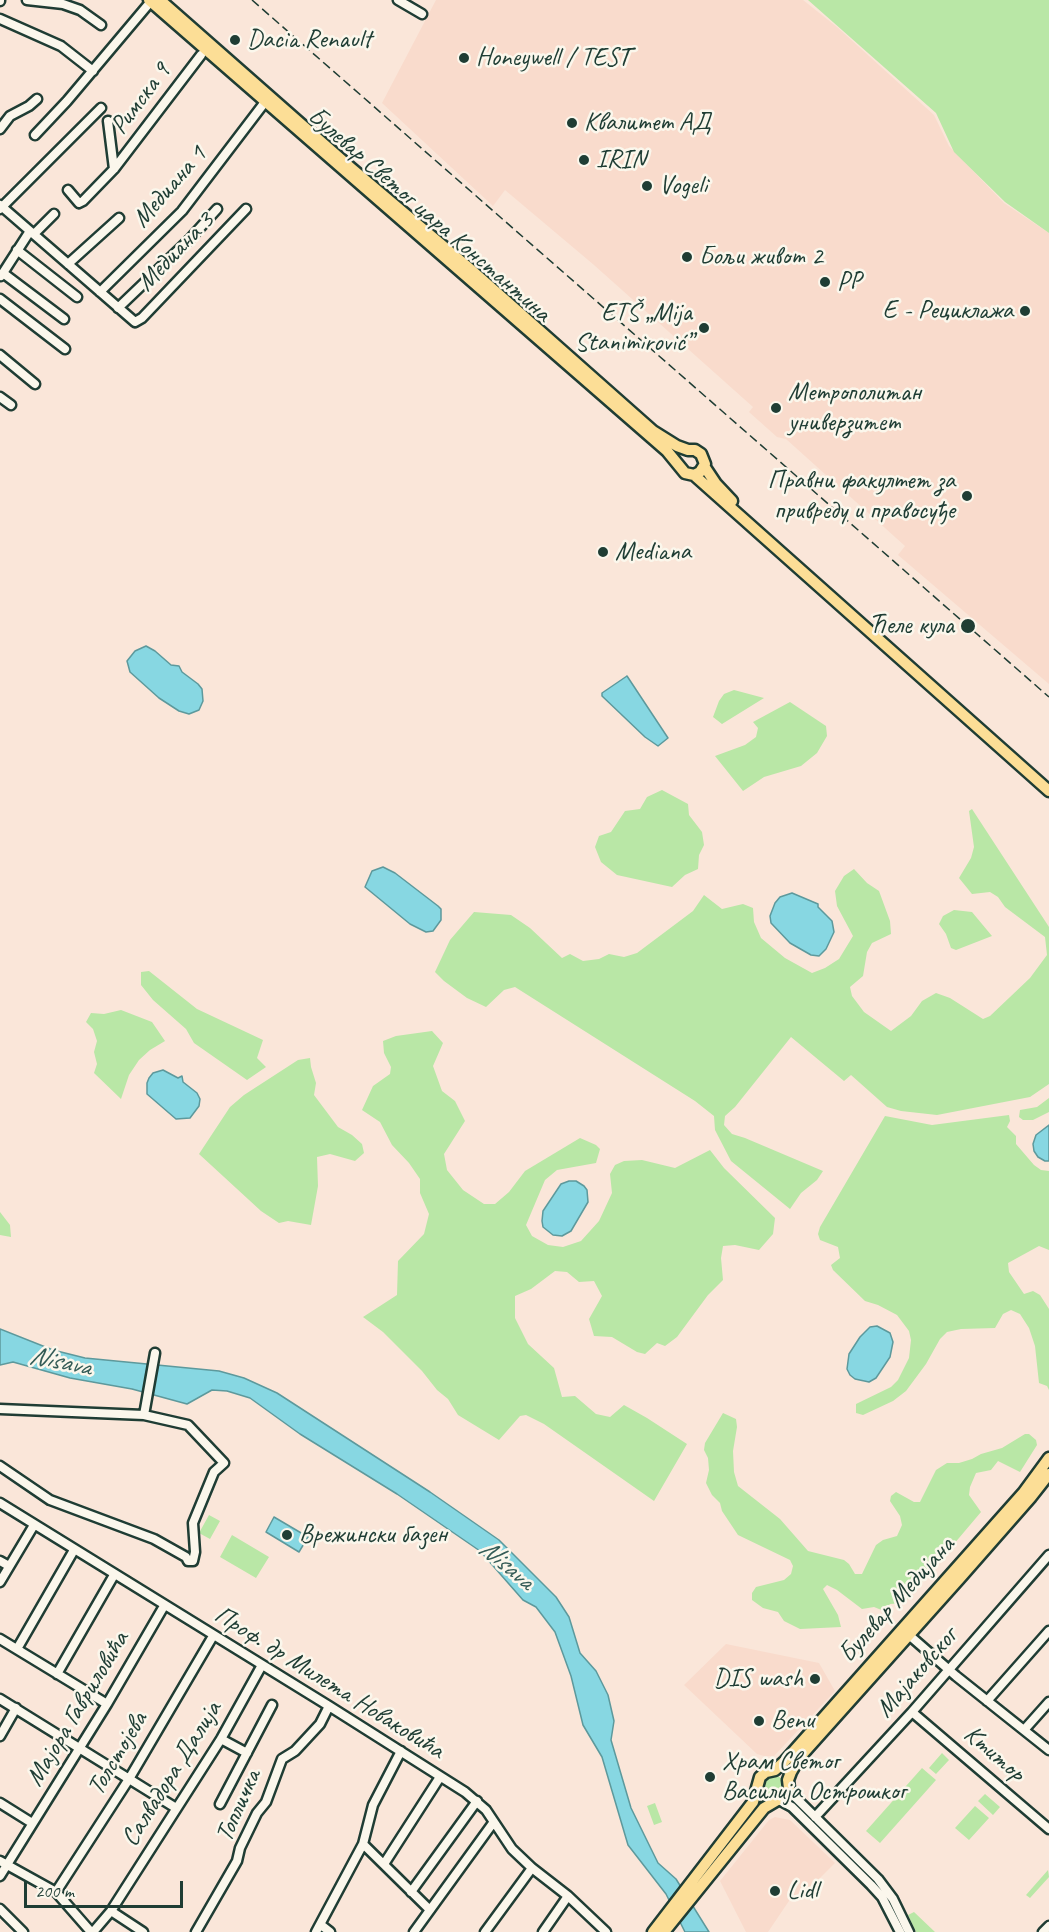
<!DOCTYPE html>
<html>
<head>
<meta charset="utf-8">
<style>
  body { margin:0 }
  #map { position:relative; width:1049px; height:1932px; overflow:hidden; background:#fae6d9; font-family:Caveat,sans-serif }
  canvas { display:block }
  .scale { position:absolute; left:24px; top:1881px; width:159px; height:27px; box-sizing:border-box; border:3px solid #1f3d34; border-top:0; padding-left:8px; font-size:18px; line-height:21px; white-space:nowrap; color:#1f3d34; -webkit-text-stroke:4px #fbf7ec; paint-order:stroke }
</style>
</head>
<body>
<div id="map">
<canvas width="1049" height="1932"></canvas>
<div class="scale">200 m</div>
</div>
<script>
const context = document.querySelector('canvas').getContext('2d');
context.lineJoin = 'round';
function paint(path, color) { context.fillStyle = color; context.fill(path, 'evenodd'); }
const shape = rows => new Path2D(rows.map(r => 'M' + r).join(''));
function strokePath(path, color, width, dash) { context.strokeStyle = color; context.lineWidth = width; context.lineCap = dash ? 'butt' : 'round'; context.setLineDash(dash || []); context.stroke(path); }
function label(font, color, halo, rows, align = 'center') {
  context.font = font + ' Caveat,sans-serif'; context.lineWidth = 5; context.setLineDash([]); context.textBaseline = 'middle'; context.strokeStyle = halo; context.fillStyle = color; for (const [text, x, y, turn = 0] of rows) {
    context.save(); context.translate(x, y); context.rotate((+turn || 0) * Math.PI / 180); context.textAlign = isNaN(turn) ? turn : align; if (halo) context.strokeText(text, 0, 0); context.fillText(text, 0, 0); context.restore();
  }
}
paint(shape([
  [436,0,803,0,837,27,934,115,949,146,1004,203,1049,233,1049,684,898,555,905,546,786,439,777,437,749,412,753,407,594,265,505,190,493,206,382,103],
  [726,1644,819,1663,835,1691,774,1756,764,1756,757,1754,684,1685],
  [775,1817,790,1820,835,1863,798,1900,793,1895,768,1932,746,1932,720,1881,769,1820]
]), '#f9dbcc');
paint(shape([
  [808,0,1049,0,1049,233,1005,202,954,152,936,113],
  [734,690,764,698,722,724,713,717,719,701,724,694],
  [790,702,826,726,827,736,817,753,801,766,764,777,743,791,715,756,745,745,756,737,758,728,753,722],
  [662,790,688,804,689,815,702,832,704,845,699,855,698,869,685,875,672,887,617,875,601,862,595,847,599,836,611,832,625,811,640,809,647,797],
  [972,809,1049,927,1049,1084,1030,1097,937,1115,901,1111,887,1107,851,1075,844,1081,791,1037,735,1107,725,1116,724,1125,732,1134,745,1138,823,1171,817,1180,801,1193,790,1209,731,1161,715,1130,714,1116,695,1101,515,987,504,990,486,1007,467,998,444,981,435,972,450,940,474,912,511,915,530,928,562,958,570,954,583,961,599,959,609,954,624,957,637,953,693,911,704,895,722,909,743,904,753,908,754,922,761,938,785,958,812,973,825,968,839,959,853,936,837,906,835,891,844,876,854,869,867,883,879,891,890,921,891,934,872,943,867,952,863,976,850,987,852,996,864,1012,891,1031,911,1016,922,1001,936,993,950,998,983,1019,990,1016,1030,978,1047,955,1045,937,1005,907,998,897,990,892,972,894,959,878,971,858,974,847,969,811],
  [954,910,972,912,992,936,956,950,951,948,946,934,939,924,943,916],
  [149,971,197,1009,263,1040,257,1058,266,1067,247,1080,194,1043,186,1029,153,1000,141,985,141,972],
  [121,1010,152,1022,165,1041,150,1050,139,1060,129,1075,121,1099,94,1073,97,1064,94,1052,97,1041,93,1029,86,1022,91,1013,104,1014],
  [432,1031,443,1043,433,1066,442,1091,455,1101,465,1121,444,1154,447,1170,463,1190,484,1204,495,1204,509,1192,525,1171,580,1138,596,1145,600,1149,596,1163,557,1170,545,1180,526,1225,532,1236,548,1245,563,1247,581,1241,599,1221,612,1193,610,1174,615,1165,624,1161,642,1160,675,1168,710,1150,724,1168,775,1218,773,1234,759,1250,735,1245,723,1246,721,1258,723,1280,708,1295,677,1337,665,1346,657,1343,645,1354,637,1352,612,1337,594,1336,589,1319,602,1296,594,1281,579,1282,567,1272,555,1271,531,1289,515,1296,515,1318,528,1344,554,1368,562,1397,575,1396,596,1414,610,1417,624,1405,647,1418,687,1444,654,1501,544,1424,526,1415,520,1416,499,1440,458,1415,448,1399,437,1390,422,1371,383,1332,363,1317,397,1295,398,1261,424,1234,429,1214,420,1193,420,1179,409,1163,392,1145,380,1122,362,1110,373,1086,390,1074,391,1067,384,1053,383,1041,396,1036],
  [310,1058,311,1067,316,1083,314,1095,338,1127,352,1135,362,1144,364,1153,355,1161,330,1154,317,1157,318,1186,311,1225,288,1221,279,1223,261,1211,199,1154,230,1107,244,1095,298,1060],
  [1049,1098,1049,1112,1033,1120,1023,1120,1019,1117,1020,1110,1037,1107],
  [1009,1115,1010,1121,1007,1127,1016,1136,1016,1144,1034,1165,1041,1170,1049,1171,1049,1250,1039,1246,1008,1263,1009,1272,1024,1294,1033,1291,1040,1295,1049,1309,1049,1390,1047,1386,1039,1383,1035,1346,1029,1328,1020,1314,1011,1310,1003,1314,995,1328,961,1329,947,1332,940,1339,926,1364,906,1391,893,1401,863,1415,856,1413,856,1404,891,1387,898,1380,909,1358,911,1340,909,1331,897,1315,878,1305,865,1301,833,1270,831,1265,840,1258,838,1247,820,1240,818,1234,820,1227,885,1116,932,1125],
  [0,1212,10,1225,11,1237,0,1235],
  [723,1413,736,1419,737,1427,733,1451,734,1472,738,1486,780,1519,808,1551,844,1560,849,1564,855,1574,862,1574,876,1545,883,1540,897,1536,902,1525,900,1516,890,1501,891,1496,896,1492,914,1502,920,1502,936,1470,947,1463,959,1463,972,1459,981,1454,1002,1448,1025,1434,1029,1434,1036,1440,1037,1445,1020,1472,998,1461,991,1470,976,1473,970,1487,969,1495,981,1512,904,1603,890,1604,884,1611,874,1607,862,1609,837,1590,827,1585,823,1589,838,1615,841,1627,800,1629,784,1621,778,1612,763,1608,752,1600,752,1593,756,1587,784,1580,791,1574,793,1566,790,1560,738,1535,722,1511,720,1503,712,1495,706,1483,709,1470,708,1458,704,1450,705,1443],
  [209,1515,220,1521,210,1539,199,1533],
  [232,1535,269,1557,256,1578,220,1557],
  [942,1753,949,1760,936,1774,929,1768],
  [922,1768,936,1780,880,1843,866,1831],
  '762 1786a11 11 0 1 1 22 0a11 11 0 1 1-22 0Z',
  [985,1794,1000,1807,993,1815,978,1801],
  [655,1803,662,1822,654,1825,647,1806],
  [975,1806,989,1818,969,1840,955,1828],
  [1048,1870,1049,1877,1030,1898,1026,1895],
  [914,1912,935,1932,916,1932,908,1915]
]), '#b9e7a6');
const water = shape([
  [146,646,155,651,171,665,179,666,182,672,198,684,202,689,203,701,199,710,189,714,179,711,159,698,130,672,127,661,135,651,146,646],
  [627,676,668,738,658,746,645,737,602,696,602,693,627,676],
  [383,867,395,873,438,906,441,909,441,920,433,931,426,932,410,924,365,887,372,871,383,867],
  [792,893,818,904,818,907,832,921,834,932,826,949,819,956,811,955,790,943,771,923,770,916,775,903,780,897,792,893],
  [163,1070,178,1078,182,1076,183,1082,197,1093,200,1099,199,1106,190,1118,176,1119,147,1094,147,1083,149,1078,153,1073,163,1070],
  [1049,1125,1049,1161,1045,1161,1038,1157,1034,1151,1033,1144,1036,1135,1049,1125],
  [569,1181,576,1181,584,1186,587,1190,588,1202,571,1231,562,1236,553,1235,543,1227,542,1221,543,1211,561,1184,569,1181],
  [877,1326,890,1333,893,1342,890,1357,876,1378,869,1382,855,1379,850,1375,847,1369,849,1354,860,1337,870,1327,877,1326],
  [0,1329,53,1350,85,1358,219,1371,244,1378,277,1393,430,1492,499,1540,556,1597,569,1617,580,1653,596,1671,608,1695,614,1721,611,1740,631,1808,658,1863,676,1879,709,1932,685,1932,666,1894,628,1845,602,1757,583,1725,571,1676,555,1632,536,1607,523,1600,480,1551,397,1494,300,1434,250,1398,227,1391,212,1390,187,1404,132,1389,70,1378,13,1362,0,1365,0,1329],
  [274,1517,308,1537,299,1552,266,1532,274,1517]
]);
paint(water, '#87d7e2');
strokePath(water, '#5d999c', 1.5);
const minor = shape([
  [27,0,63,4,80,10,101,25],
  [398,0,422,14],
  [0,1,0,0],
  [0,19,61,46,93,71],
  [108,121,114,169],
  [0,129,10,116,29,106,37,99],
  [35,135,67,101,147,6],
  [68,190,79,203,83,201,114,169,201,55],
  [0,205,135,322,142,318,246,209],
  [0,209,101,108],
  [34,234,54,214],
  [17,250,77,297],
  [68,264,119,218],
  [3,273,64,319],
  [1,276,30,231],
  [100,292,182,211,265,102],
  [0,299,65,349],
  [118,308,189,240,217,209],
  [0,355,35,384],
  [0,397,11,405],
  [0,1409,144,1415,155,1353],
  [0,1466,50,1500,154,1539,186,1557,188,1561,193,1561,195,1552,193,1523,214,1472,224,1463,188,1425,144,1415],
  [0,1503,329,1706,465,1792,486,1810,512,1849,532,1868,568,1896,606,1932],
  [0,1561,9,1566],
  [0,1582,34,1525],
  [909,1635,956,1676,1049,1750],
  [0,1639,107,1704],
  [17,1649,74,1550],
  [57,1674,114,1575],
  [0,1699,176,1808],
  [987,1701,1049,1631],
  [912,1712,1049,1829],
  [1024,1730,1049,1702],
  [0,1736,16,1708],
  [221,1739,247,1753],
  [789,1788,795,1797,878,1879,893,1899,909,1932],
  [779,1800,792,1807,871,1885,882,1897,900,1932],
  [0,1803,32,1823],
  [220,1804,272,1705],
  [815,1817,912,1712,1049,1555],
  [363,1844,430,1910],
  [0,1861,56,1892,91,1932],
  [384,1864,440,1777],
  [0,1876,107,1704,164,1606],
  [56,1892,129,1779,213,1636],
  [411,1892,477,1801],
  [0,1909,23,1932],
  [111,1911,143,1932],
  [321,1925,330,1932],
  [93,1932,111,1911,221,1739,262,1665],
  [196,1932,237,1861,240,1848,257,1813,266,1802,282,1759,295,1751,320,1724,329,1706],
  [316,1932,363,1844,373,1805,401,1751],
  [414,1932,493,1823],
  [485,1932,532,1868],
  [543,1932,568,1896],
  [1043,1932,1049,1926]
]);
const major = shape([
  [149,0,667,451,685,473,694,475,700,472,705,464,701,454,695,450,688,450,677,446,653,431,469,268,351,168,160,0],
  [704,466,716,484,732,501],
  [694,475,1049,791],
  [653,1932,753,1802,760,1777,766,1772,775,1770,785,1761,1024,1492,1049,1458],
  [664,1932,764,1808,786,1795,789,1788,788,1780,791,1772,799,1758,960,1578,1031,1497,1049,1474]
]);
strokePath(minor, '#1f3d34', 13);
strokePath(major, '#1f3d34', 15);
strokePath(minor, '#fbf7ec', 8);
strokePath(major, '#fcde96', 10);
strokePath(shape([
  [252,0,1049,697]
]), '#1f3d34', 1.5, [9, 4.5]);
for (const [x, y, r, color] of [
  [235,40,6,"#1f3d34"],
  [464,58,6,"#1f3d34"],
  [572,123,6,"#1f3d34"],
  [584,160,6,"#1f3d34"],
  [647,186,6,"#1f3d34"],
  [687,257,6,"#1f3d34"],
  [825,282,6,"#1f3d34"],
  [1025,311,6,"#1f3d34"],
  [704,328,6,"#1f3d34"],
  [776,408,6,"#1f3d34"],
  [967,496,6,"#1f3d34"],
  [603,552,6,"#1f3d34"],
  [968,626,8,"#1f3d34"],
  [287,1535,6,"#1f3d34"],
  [815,1679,6,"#1f3d34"],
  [759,1721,6,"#1f3d34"],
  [710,1777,6,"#1f3d34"],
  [775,1891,6,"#1f3d34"]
]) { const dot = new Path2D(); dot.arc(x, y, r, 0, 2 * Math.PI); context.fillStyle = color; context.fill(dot); strokePath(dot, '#fbf7ec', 2); }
label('26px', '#1f3d34', '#fbf7ec', [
  ["Dacia Renault",247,40],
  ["Honeywell / TEST",476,58],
  ["Квалитет АД",584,123],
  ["IRIN",596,160],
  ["Vogeli",659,186],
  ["Бољи живот 2",699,257],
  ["PP",837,282],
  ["Е - Рециклажа",1013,311,"right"],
  ["ETŠ „Mija",692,313,"right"],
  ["Stanimirović”",692,343,"right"],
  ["Метрополитан",788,393],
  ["универзитет",788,423],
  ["Правни факултет за",955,481,"right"],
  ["привреду и правосуђе",955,511,"right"],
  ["Mediana",615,552],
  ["Ћеле кула",954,626,"right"],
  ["Врежински базен",299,1535],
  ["DIS wash",803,1679,"right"],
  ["Benu",771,1721],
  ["Храм Светог",722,1762],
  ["Василија Острошког",722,1792],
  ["Lidl",787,1891]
], 'left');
label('26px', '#1f3d34', '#fbf7ec', [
  ["Римска 9",141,99,-53],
  ["Медиана 1",170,187,-49],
  ["Булевар Светог цара Константина",429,215,41],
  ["Медиана 3",176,252,-46],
  ["Булевар Медијана",897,1600,-48],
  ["Мајаковског",917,1673,-49],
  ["Проф. др Милета Новаковића",329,1683,32],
  ["Мајора Гавриловића",78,1709,-59],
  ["Толстојева",118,1754,-59],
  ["Ктитор",994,1754,41],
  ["Салвадора Далија",172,1774,-58],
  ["Топличка",239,1806,-66]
]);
label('italic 27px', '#345c57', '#fbf7ec', [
  ["Nisava",60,1362,12],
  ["Nisava",506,1565,40]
]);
</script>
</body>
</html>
